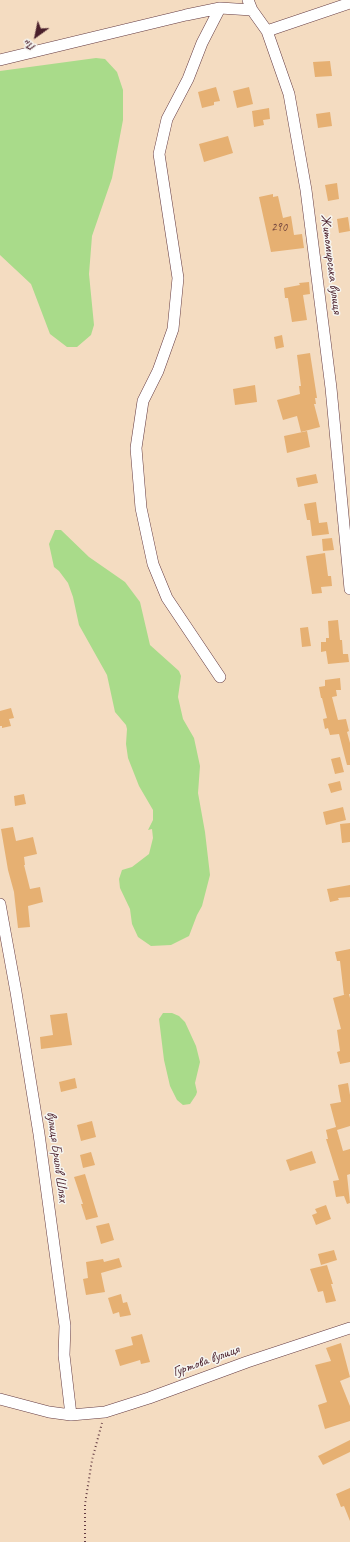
<!DOCTYPE html>
<html>
<head>
<meta charset="utf-8">
<style>
  body { margin:0 }
  #map { position:relative; width:350px; height:1542px; overflow:hidden; background:#f4dcc1; font-family:Caveat,sans-serif }
  canvas { display:block }
  .north { position:absolute; left:16px; top:16px; width:40px; height:40px; -webkit-text-stroke:3px #f6f6f2; paint-order:stroke; rotate:213deg; font-size:11px; font-weight:700; line-height:16px; text-align:center; color:#4a1f2b }
  .north::after { content:''; display:block; margin:auto; width:14px; height:18px; background:#4a1f2b; clip-path:polygon(50% 0,100% 100%,50% 72%,0 100%) }
</style>
</head>
<body>
<div id="map">
<canvas width="350" height="1542"></canvas>
<div class="north">Пн</div>
</div>
<script>
const context = document.querySelector('canvas').getContext('2d');
context.lineJoin = 'round';
function paint(path, color) { context.fillStyle = color; context.fill(path, 'evenodd'); }
const shape = rows => new Path2D(rows.map(r => 'M' + r).join(''));
function strokePath(path, color, width, dash) { context.strokeStyle = color; context.lineWidth = width; context.lineCap = dash ? 'butt' : 'round'; context.setLineDash(dash || []); context.stroke(path); }
function label(font, color, halo, rows, align = 'center') {
  context.font = font + ' Caveat,sans-serif'; context.lineWidth = 3; context.setLineDash([]); context.textBaseline = 'middle'; context.strokeStyle = halo; context.fillStyle = color; for (const [text, x, y, turn = 0] of rows) {
    context.save(); context.translate(x, y); context.rotate((+turn || 0) * Math.PI / 180); context.textAlign = isNaN(turn) ? turn : align; if (halo) context.strokeText(text, 0, 0); context.fillText(text, 0, 0); context.restore();
  }
}
paint(shape([
  [96,58,105,59,117,72,123,90,123,120,112,178,92,236,89,274,94,325,91,335,77,347,67,347,50,334,31,284,0,255,0,71],
  [55,530,61,530,89,557,125,582,140,602,150,645,179,671,181,676,178,697,183,719,194,738,200,766,198,793,205,832,210,875,202,906,197,915,189,936,171,945,151,946,138,937,132,924,130,909,120,888,119,879,122,870,132,867,149,854,153,838,152,829,148,830,153,820,153,810,139,786,128,758,126,744,127,729,126,725,115,712,107,675,79,625,73,597,68,583,59,571,54,567,49,544],
  [163,1013,172,1013,179,1016,185,1022,196,1046,200,1062,195,1083,197,1092,196,1095,190,1104,183,1105,177,1100,170,1086,164,1060,159,1019]
]), '#a9db8a');
paint(shape([
  [330,61,332,76,315,77,313,62],
  [216,87,220,101,214,102,214,105,202,108,198,92],
  [249,87,253,104,237,108,233,91],
  [269,108,270,119,263,120,264,125,254,127,252,111],
  [330,112,332,126,318,128,316,114],
  [228,136,233,153,204,162,199,144],
  [337,183,339,199,328,201,325,185],
  [273,194,273,197,278,196,283,218,291,216,294,235,302,234,304,248,271,252,259,197],
  [348,217,350,231,339,233,337,219],
  [309,282,310,294,303,295,307,320,292,322,288,298,285,298,284,288,300,285,299,283],
  [282,335,284,347,276,349,274,337],
  [310,353,317,398,315,398,316,404,314,404,320,427,301,432,297,416,283,420,277,400,300,394,299,386,301,386,297,355],
  [255,385,257,402,235,405,233,389],
  [307,431,310,447,287,453,284,436],
  [316,474,318,483,298,487,296,478],
  [316,502,319,523,327,522,329,534,312,536,310,520,307,520,304,504],
  [332,538,334,550,323,551,322,539],
  [325,553,328,576,331,576,332,586,321,587,322,593,312,594,306,556],
  [338,620,340,640,342,640,343,654,348,654,349,662,328,664,326,651,321,652,321,642,326,642,326,638,329,638,328,621],
  [308,627,311,646,302,647,300,628],
  [340,678,341,690,336,690,337,696,332,697,338,720,346,719,349,731,347,732,350,743,350,765,347,765,339,734,330,735,328,728,325,729,323,719,327,718,322,698,321,698,319,687,325,686,325,680],
  [11,708,14,718,9,719,11,726,2,728,2,726,0,726,0,711],
  [340,757,344,772,335,774,331,759],
  [340,781,342,790,331,793,328,784],
  [24,794,26,804,15,806,14,796],
  [343,807,346,820,326,825,323,812],
  [350,823,350,842,342,843,340,824],
  [13,827,16,841,33,837,37,854,24,857,25,865,24,865,30,889,40,887,43,902,28,906,30,927,18,928,14,892,8,870,1,829],
  [350,885,350,897,338,898,339,900,330,902,327,889],
  [350,949,350,994,349,994,350,998,350,1062,340,1064,337,1052,340,1051,337,1030,341,1029,333,998,347,994,344,995,340,961,337,961,335,952],
  [67,1013,72,1045,41,1049,40,1037,53,1035,50,1015],
  [75,1078,77,1088,61,1092,59,1082],
  [348,1083,350,1095,350,1126,337,1130,343,1151,350,1149,350,1174,347,1175,350,1203,347,1204,344,1196,336,1197,333,1181,339,1180,326,1139,328,1139,326,1130,336,1127,330,1104,341,1102,338,1085],
  [92,1121,96,1137,81,1141,77,1125],
  [312,1151,316,1163,290,1171,286,1160],
  [91,1152,95,1165,83,1168,80,1155],
  [85,1174,98,1217,86,1220,81,1204,83,1204,74,1177],
  [326,1205,331,1219,316,1225,312,1215,317,1213,315,1209],
  [109,1223,114,1240,101,1244,96,1226],
  [334,1250,337,1260,321,1265,318,1254],
  [119,1258,122,1267,101,1273,105,1292,86,1295,83,1279,88,1278,86,1262,103,1259,104,1262],
  [327,1265,333,1284,331,1284,336,1301,326,1303,323,1291,318,1292,310,1269],
  [121,1294,123,1303,127,1302,131,1315,120,1317,119,1312,113,1314,108,1298],
  [142,1334,150,1362,141,1364,140,1360,120,1366,115,1350,133,1345,131,1337],
  [341,1343,350,1377,340,1381,350,1406,350,1421,325,1429,318,1405,327,1402,315,1365,331,1361,326,1348],
  [350,1440,350,1452,323,1465,318,1456],
  [350,1488,350,1521,344,1506,341,1507,336,1494]
]), '#e6b072');
const minor = shape([
  [248,0,252,10,267,31,289,94,306,190,331,388,350,589],
  [220,8,202,43,188,79,167,119,159,154,178,278,173,329,158,371,143,401,136,448,141,508,153,564,167,598,220,677],
  [267,31,350,3],
  [0,60,186,15,220,8,252,10],
  [0,904,16,992,39,1134,65,1326,64,1355,71,1415],
  [0,1399,49,1412,71,1415,105,1412,149,1398,247,1362,350,1328]
]);
strokePath(minor, '#643b42', 12);
strokePath(shape([
  [85,1542,85,1504,92,1460,102,1423]
]), '#643b42', 2, [1, 3]);
strokePath(minor, '#fff', 11);
label('12px', '#71433d', null, [
  ["290",279,228]
]);
label('14px', '#4a1f2b', '#f6f6f2', [
  ["Житомирська вулиця",331,264,83],
  ["вулиця Брилів Шлях",57,1157,82],
  ["Гуртова вулиця",206,1361,-20]
]);
</script>
</body>
</html>
